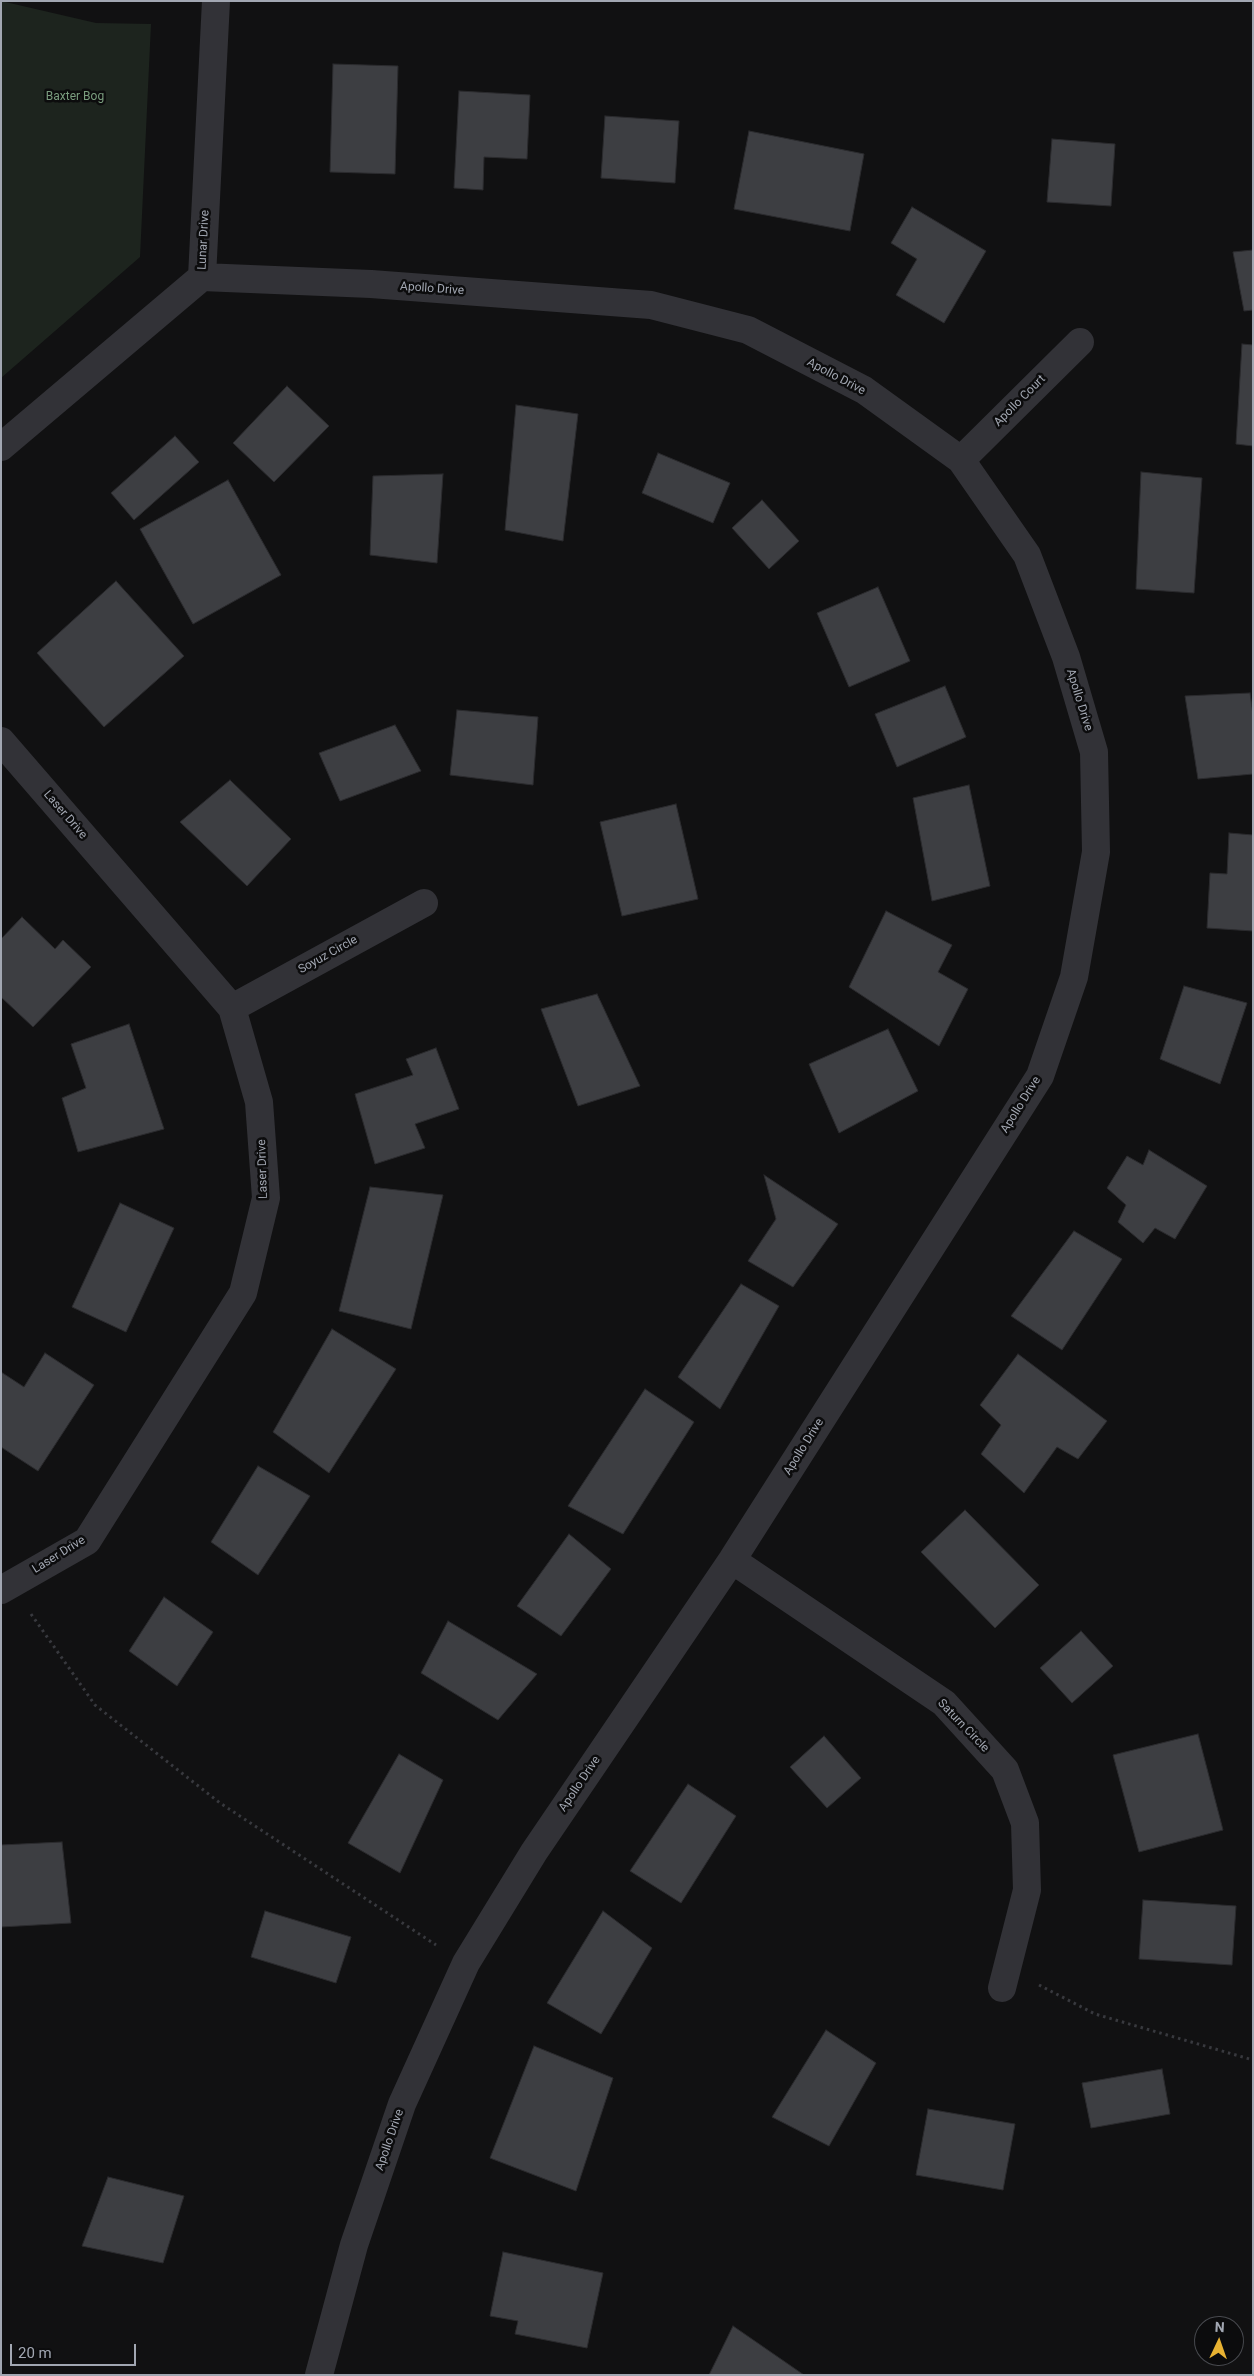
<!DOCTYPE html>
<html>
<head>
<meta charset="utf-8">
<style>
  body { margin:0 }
  #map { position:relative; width:1254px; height:2376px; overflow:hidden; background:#111112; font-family:Roboto,sans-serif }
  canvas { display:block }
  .frame { position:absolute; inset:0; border:2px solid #a2a7b2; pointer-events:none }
  .north { position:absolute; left:1194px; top:2316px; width:50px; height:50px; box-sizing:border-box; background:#0c0c0d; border:1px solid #484a4f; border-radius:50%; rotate:3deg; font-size:14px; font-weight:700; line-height:20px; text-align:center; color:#a2a7b2 }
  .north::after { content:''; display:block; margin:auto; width:18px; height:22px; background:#e8b232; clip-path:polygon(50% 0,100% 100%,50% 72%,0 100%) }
  .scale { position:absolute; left:10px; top:2344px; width:126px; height:22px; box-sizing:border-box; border:2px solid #a2a7b2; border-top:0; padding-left:6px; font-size:15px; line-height:18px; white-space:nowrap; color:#a2a7b2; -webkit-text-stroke:4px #0c0c0d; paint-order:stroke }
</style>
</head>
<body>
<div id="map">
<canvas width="1254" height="2376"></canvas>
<div class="frame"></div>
<div class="north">N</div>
<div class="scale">20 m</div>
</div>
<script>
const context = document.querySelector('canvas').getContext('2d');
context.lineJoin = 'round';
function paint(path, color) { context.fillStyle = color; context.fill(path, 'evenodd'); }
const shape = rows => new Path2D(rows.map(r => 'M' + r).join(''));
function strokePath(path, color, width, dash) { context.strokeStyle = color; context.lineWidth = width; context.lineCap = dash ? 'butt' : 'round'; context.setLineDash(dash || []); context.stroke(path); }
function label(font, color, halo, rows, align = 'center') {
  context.font = font + ' Roboto,sans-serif'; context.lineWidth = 5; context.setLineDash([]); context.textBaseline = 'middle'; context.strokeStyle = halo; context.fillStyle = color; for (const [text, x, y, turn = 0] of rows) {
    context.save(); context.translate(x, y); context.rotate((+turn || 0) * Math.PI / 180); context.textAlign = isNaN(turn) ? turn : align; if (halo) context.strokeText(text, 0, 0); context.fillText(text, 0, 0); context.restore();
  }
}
paint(shape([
  [1,1,96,23,151,24,140,257,1,378]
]), '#1d241e');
const building = shape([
  [333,64,398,66,395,174,330,172,333,64],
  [459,91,530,95,527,159,484,157,483,190,454,188,459,91],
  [605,116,679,121,675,183,601,178,605,116],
  [749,131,864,154,850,231,734,209,749,131],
  [1052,139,1115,144,1111,206,1047,202,1052,139],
  [912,207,986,251,944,323,896,295,917,259,891,243,912,207],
  [1253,250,1253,310,1244,311,1233,252,1253,250],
  [1242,344,1253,345,1253,446,1236,444,1242,344],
  [287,386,329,426,274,482,233,443,287,386],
  [516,405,578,414,563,541,505,530,516,405],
  [175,436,199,462,134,520,111,493,175,436],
  [658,453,730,483,713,523,642,493,658,453],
  [1141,472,1202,478,1194,593,1136,589,1141,472],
  [443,474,437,563,370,555,373,476,443,474],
  [228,480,281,575,193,624,140,529,228,480],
  [762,500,799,541,769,569,732,528,762,500],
  [116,581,184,656,104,727,37,653,116,581],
  [878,587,910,661,849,687,817,613,878,587],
  [945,686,966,737,897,767,875,714,945,686],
  [1250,693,1253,715,1253,774,1198,779,1185,696,1250,693],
  [457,710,538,717,533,785,450,775,457,710],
  [395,725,421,771,340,801,319,753,395,725],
  [230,780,291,839,247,886,180,822,230,780],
  [969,785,990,886,932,901,913,798,969,785],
  [676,804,698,899,622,916,600,822,676,804],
  [1229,833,1253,835,1253,931,1207,928,1210,873,1227,874,1229,833],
  [886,911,952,945,938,972,968,989,939,1046,849,987,886,911],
  [22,917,55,949,63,940,91,967,33,1027,1,997,1,939,22,917],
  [1184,986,1247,1003,1220,1084,1160,1059,1184,986],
  [597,994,640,1086,578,1106,541,1009,597,994],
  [129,1024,164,1129,78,1152,62,1098,86,1088,71,1044,129,1024],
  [888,1029,918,1091,839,1133,809,1064,888,1029],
  [436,1048,459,1109,415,1124,425,1148,375,1164,355,1094,413,1075,406,1059,436,1048],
  [1149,1150,1207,1186,1175,1239,1155,1228,1143,1243,1118,1222,1126,1205,1107,1188,1127,1156,1143,1165,1149,1150],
  [764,1175,838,1224,793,1287,748,1261,776,1219,764,1175],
  [370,1187,443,1195,411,1329,339,1311,370,1187],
  [120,1203,174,1228,126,1332,72,1307,120,1203],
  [1074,1231,1122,1259,1062,1350,1011,1316,1074,1231],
  [741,1284,779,1306,720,1409,678,1377,741,1284],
  [332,1329,396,1369,329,1473,273,1432,332,1329],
  [45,1353,94,1385,38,1471,1,1447,1,1372,24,1387,45,1353],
  [1018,1354,1107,1421,1078,1459,1057,1447,1024,1493,981,1454,1001,1425,980,1405,1018,1354],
  [645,1389,694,1422,623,1534,568,1506,645,1389],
  [258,1466,310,1496,258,1575,211,1542,258,1466],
  [965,1510,1039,1585,995,1628,921,1552,965,1510],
  [569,1534,611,1569,561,1636,517,1606,569,1534],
  [164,1597,213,1632,177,1686,129,1651,164,1597],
  [448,1621,537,1674,498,1720,421,1673,448,1621],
  [1081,1631,1113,1666,1072,1703,1040,1668,1081,1631],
  [1198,1734,1223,1830,1139,1852,1113,1755,1198,1734],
  [824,1736,861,1778,827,1808,790,1767,824,1736],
  [399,1754,443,1780,400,1873,348,1843,399,1754],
  [688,1784,736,1816,681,1903,630,1871,688,1784],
  [62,1842,71,1923,1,1927,1,1845,62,1842],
  [1143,1900,1236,1906,1232,1965,1139,1959,1143,1900],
  [265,1911,351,1937,336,1983,251,1957,265,1911],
  [603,1911,652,1948,601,2034,547,2003,603,1911],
  [826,2030,876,2063,829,2146,772,2117,826,2030],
  [534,2046,613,2078,576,2191,490,2158,534,2046],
  [1162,2069,1170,2114,1091,2128,1082,2083,1162,2069],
  [928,2109,1015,2124,1003,2190,916,2175,928,2109],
  [108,2177,184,2196,163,2263,82,2246,108,2177],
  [503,2252,603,2273,587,2348,515,2334,518,2321,490,2316,503,2252],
  [733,2326,804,2375,709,2375,733,2326]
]);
paint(building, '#3d3e42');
strokePath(building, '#2b2b2e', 1);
strokePath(shape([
  [31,1614,95,1705,220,1803,436,1945],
  [1039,1985,1095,2014,1253,2060]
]), '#38393e', 3, [2.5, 4]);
strokePath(shape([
  [202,277,371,284,651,305,748,330,864,390,961,460,1027,555,1066,657,1094,752,1096,852,1074,977,1040,1076,732,1560,534,1852,466,1963,402,2104,354,2245,319,2375],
  [1,447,202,277,216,1],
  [961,460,1080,342],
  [1,741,232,1008,259,1102,266,1198,243,1293,87,1541,1,1590],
  [232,1008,424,903],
  [732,1560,944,1703,1005,1770,1025,1823,1027,1890,1002,1988]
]), '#323237', 28);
label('12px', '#7a9c7e', '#0c0c0d', [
  ["Baxter Bog",75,97]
]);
label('12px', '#a2a7b2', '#0c0c0d', [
  ["Lunar Drive",204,240,-87],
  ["Apollo Drive",432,289,4],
  ["Apollo Drive",836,377,28],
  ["Apollo Court",1020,401,-45],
  ["Apollo Drive",1079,700,73],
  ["Laser Drive",65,815,49],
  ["Soyuz Circle",328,955,-29],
  ["Apollo Drive",1021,1105,-58],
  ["Laser Drive",263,1169,-92],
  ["Apollo Drive",804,1447,-58],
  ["Laser Drive",59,1555,-32],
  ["Saturn Circle",963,1726,46],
  ["Apollo Drive",580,1784,-56],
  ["Apollo Drive",390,2140,-71]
]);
</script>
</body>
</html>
